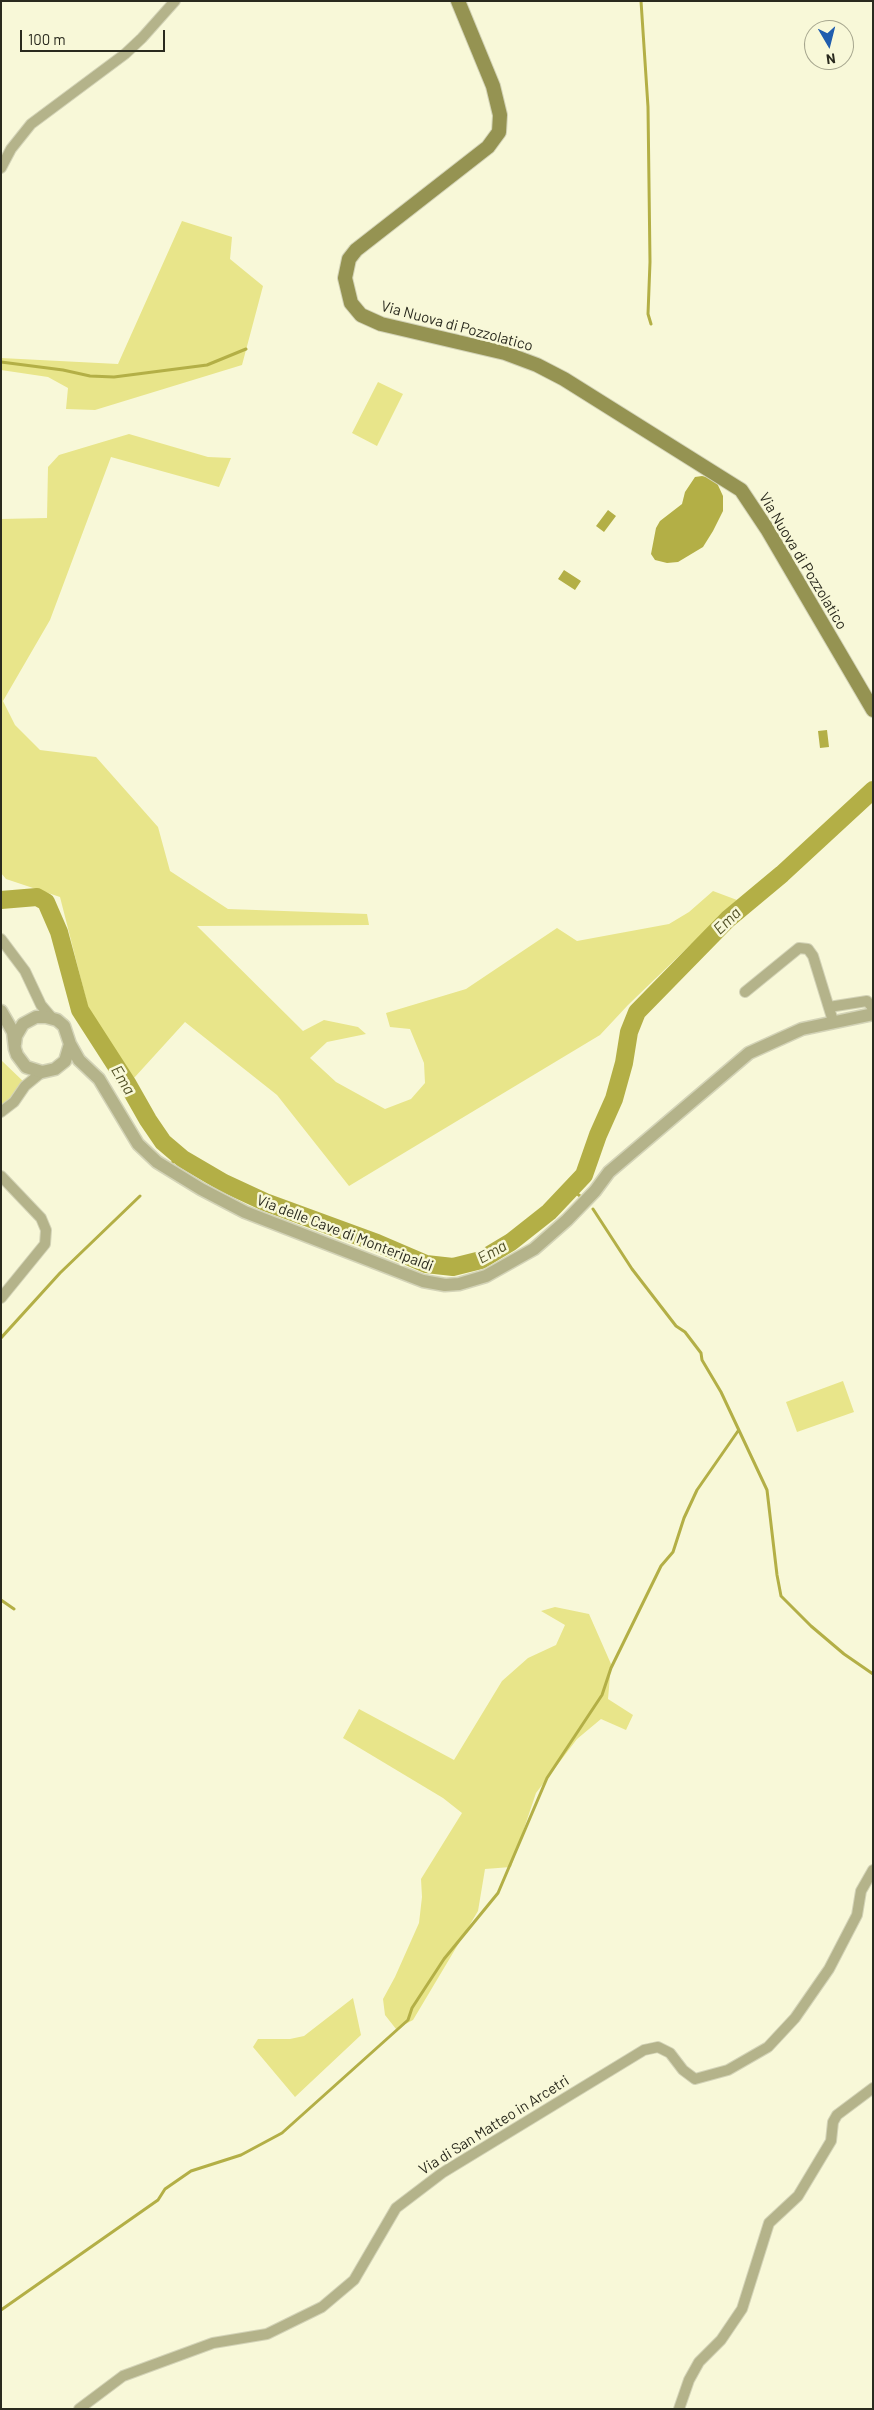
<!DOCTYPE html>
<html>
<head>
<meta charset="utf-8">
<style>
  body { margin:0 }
  #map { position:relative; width:874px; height:2410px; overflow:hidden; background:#f8f8d8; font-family:Barlow,sans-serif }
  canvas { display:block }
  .frame { position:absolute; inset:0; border:2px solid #2a2a1e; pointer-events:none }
  .north { position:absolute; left:804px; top:20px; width:50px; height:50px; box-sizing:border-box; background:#f8f8d8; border:1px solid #a6a68e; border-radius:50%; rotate:172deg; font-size:14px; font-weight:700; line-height:20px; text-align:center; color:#2a2a1e }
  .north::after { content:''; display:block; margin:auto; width:18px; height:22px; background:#205dae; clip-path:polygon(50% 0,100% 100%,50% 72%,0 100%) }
  .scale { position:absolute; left:20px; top:30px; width:145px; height:22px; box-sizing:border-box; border:2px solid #2a2a1e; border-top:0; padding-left:6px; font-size:15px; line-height:18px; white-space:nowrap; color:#2a2a1e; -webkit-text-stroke:4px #f8f8d8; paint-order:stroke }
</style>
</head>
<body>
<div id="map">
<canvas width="874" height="2410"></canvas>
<div class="frame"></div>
<div class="north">N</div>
<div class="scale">100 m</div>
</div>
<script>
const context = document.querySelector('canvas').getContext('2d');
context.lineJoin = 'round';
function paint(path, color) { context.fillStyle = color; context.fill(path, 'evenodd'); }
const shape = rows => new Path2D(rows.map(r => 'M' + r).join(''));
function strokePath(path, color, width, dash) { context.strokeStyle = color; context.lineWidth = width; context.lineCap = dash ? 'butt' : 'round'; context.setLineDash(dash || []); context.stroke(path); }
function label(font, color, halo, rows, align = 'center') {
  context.font = font + ' Barlow,sans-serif'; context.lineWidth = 5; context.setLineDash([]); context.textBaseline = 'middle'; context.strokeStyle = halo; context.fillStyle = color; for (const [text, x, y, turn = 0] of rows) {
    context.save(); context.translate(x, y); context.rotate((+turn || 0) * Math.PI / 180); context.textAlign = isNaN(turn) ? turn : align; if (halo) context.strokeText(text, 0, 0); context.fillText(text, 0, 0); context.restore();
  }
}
paint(shape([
  [182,221,232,237,230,259,263,286,242,365,95,410,66,409,68,388,48,377,1,370,1,358,118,364],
  [378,382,403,394,377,446,352,433],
  [129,434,208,457,231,458,219,487,111,457,50,620,3,701,15,725,40,750,96,757,158,827,170,871,228,909,367,914,369,925,197,926,303,1031,324,1020,358,1027,366,1034,327,1042,310,1058,336,1082,385,1109,411,1099,425,1083,424,1063,410,1029,390,1027,386,1013,466,989,557,928,577,941,669,924,689,912,713,891,737,900,628,1005,600,1035,349,1186,277,1095,185,1022,134,1078,91,1019,60,897,6,879,1,873,1,519,47,518,48,467,59,455],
  [1,1060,25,1083,1,1109],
  [843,1381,854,1412,797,1432,786,1402],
  [555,1607,589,1614,611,1664,608,1699,633,1715,626,1730,601,1719,577,1739,536,1793,511,1867,485,1869,478,1911,413,2020,396,2029,385,2015,383,1999,395,1977,419,1923,422,1897,421,1879,462,1813,443,1798,343,1738,359,1709,454,1760,502,1681,528,1658,556,1645,565,1625,541,1611],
  [353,1998,361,2035,295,2097,253,2047,258,2039,290,2039,304,2036]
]), '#e8e58a');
paint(shape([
  [702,476,711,478,717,483,723,496,723,511,713,531,703,547,678,562,667,563,655,560,651,554,656,528,660,521,682,504,685,492,695,477],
  [608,510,616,516,604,532,596,526],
  [564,570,581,581,575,590,558,579],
  [827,730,829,747,820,748,818,731]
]), '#b3af46');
strokePath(shape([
  [641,1,648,107,650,262,648,314,651,324],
  [1,362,63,370,90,376,114,377,207,365,246,349],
  [172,1163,179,1156],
  [571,1189,580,1196],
  [593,1209,632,1269,676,1326,685,1332,701,1353,702,1360,721,1392,767,1490,777,1575,781,1596,811,1626,844,1654,873,1674],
  [1,1338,60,1273,140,1196],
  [1,1600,14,1609],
  [1,2310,158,2200,165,2189,191,2171,241,2155,282,2133,408,2020,412,2008,444,1959,498,1893,547,1778,602,1695,611,1668,661,1566,673,1552,684,1518,697,1490,738,1431]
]), '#b3af46', 3);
strokePath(shape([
  [1,900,37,897,46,902,59,932,80,1010,127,1083,148,1120,163,1142,183,1159,224,1183,265,1202,377,1243,426,1264,453,1267,481,1260,511,1242,549,1212,584,1175,598,1135,614,1099,624,1063,629,1032,637,1012,728,919,782,874,873,790]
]), '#b3af46', 18);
const minor = shape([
  [1,168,11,149,31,124,125,54,142,38,175,1],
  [1,939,25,971,41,1005,52,1018],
  [745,992,799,948,808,949,813,956,833,1021],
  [829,1007,867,1001,873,1008],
  [1,1112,14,1102,25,1086,42,1072],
  [1,1176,41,1218,46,1230,45,1244,1,1298],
  [79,2409,123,2376,213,2343,267,2334,322,2307,354,2280,396,2208,442,2173,644,2050,658,2047,670,2053,683,2070,695,2079,728,2070,768,2047,795,2018,829,1969,857,1915,861,1891,873,1870],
  [679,2409,689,2380,699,2362,721,2340,742,2309,769,2223,798,2196,831,2141,833,2122,837,2115,873,2088]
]);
const tertiary = shape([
  [1,1011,13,1032,15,1049,17,1055,26,1067,42,1072,55,1069,65,1061,70,1044,64,1026,57,1020,46,1017,36,1017,23,1024,16,1036,15,1044],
  [70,1044,79,1060,99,1079,138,1144,157,1162,201,1189,245,1212,423,1281,445,1285,459,1284,486,1276,534,1249,567,1220,595,1191,609,1172,749,1053,802,1029,873,1014]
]);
const secondary = shape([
  [458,1,493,86,500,115,499,132,488,147,356,250,349,259,345,278,351,303,361,315,381,324,505,353,537,365,564,379,741,490,767,529,873,710]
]);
strokePath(minor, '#d3d3b7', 12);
strokePath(tertiary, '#d3d3b7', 15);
strokePath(secondary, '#d3d3b7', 16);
strokePath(minor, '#b4b38a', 10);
strokePath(tertiary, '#b4b38a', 12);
strokePath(secondary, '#959352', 14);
label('15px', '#2a2a1e', '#f8f8d8', [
  ["Via Nuova di Pozzolatico",457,326,15],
  ["Via Nuova di Pozzolatico",803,561,59],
  ["Via delle Cave di Monteripaldi",345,1233,21],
  ["Via di San Matteo in Arcetri",494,2125,-32]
]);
label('italic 16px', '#515025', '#f8f8d8', [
  ["Ema",727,921,-44],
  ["Ema",123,1080,59],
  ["Ema",492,1252,-29]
]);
</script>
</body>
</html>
